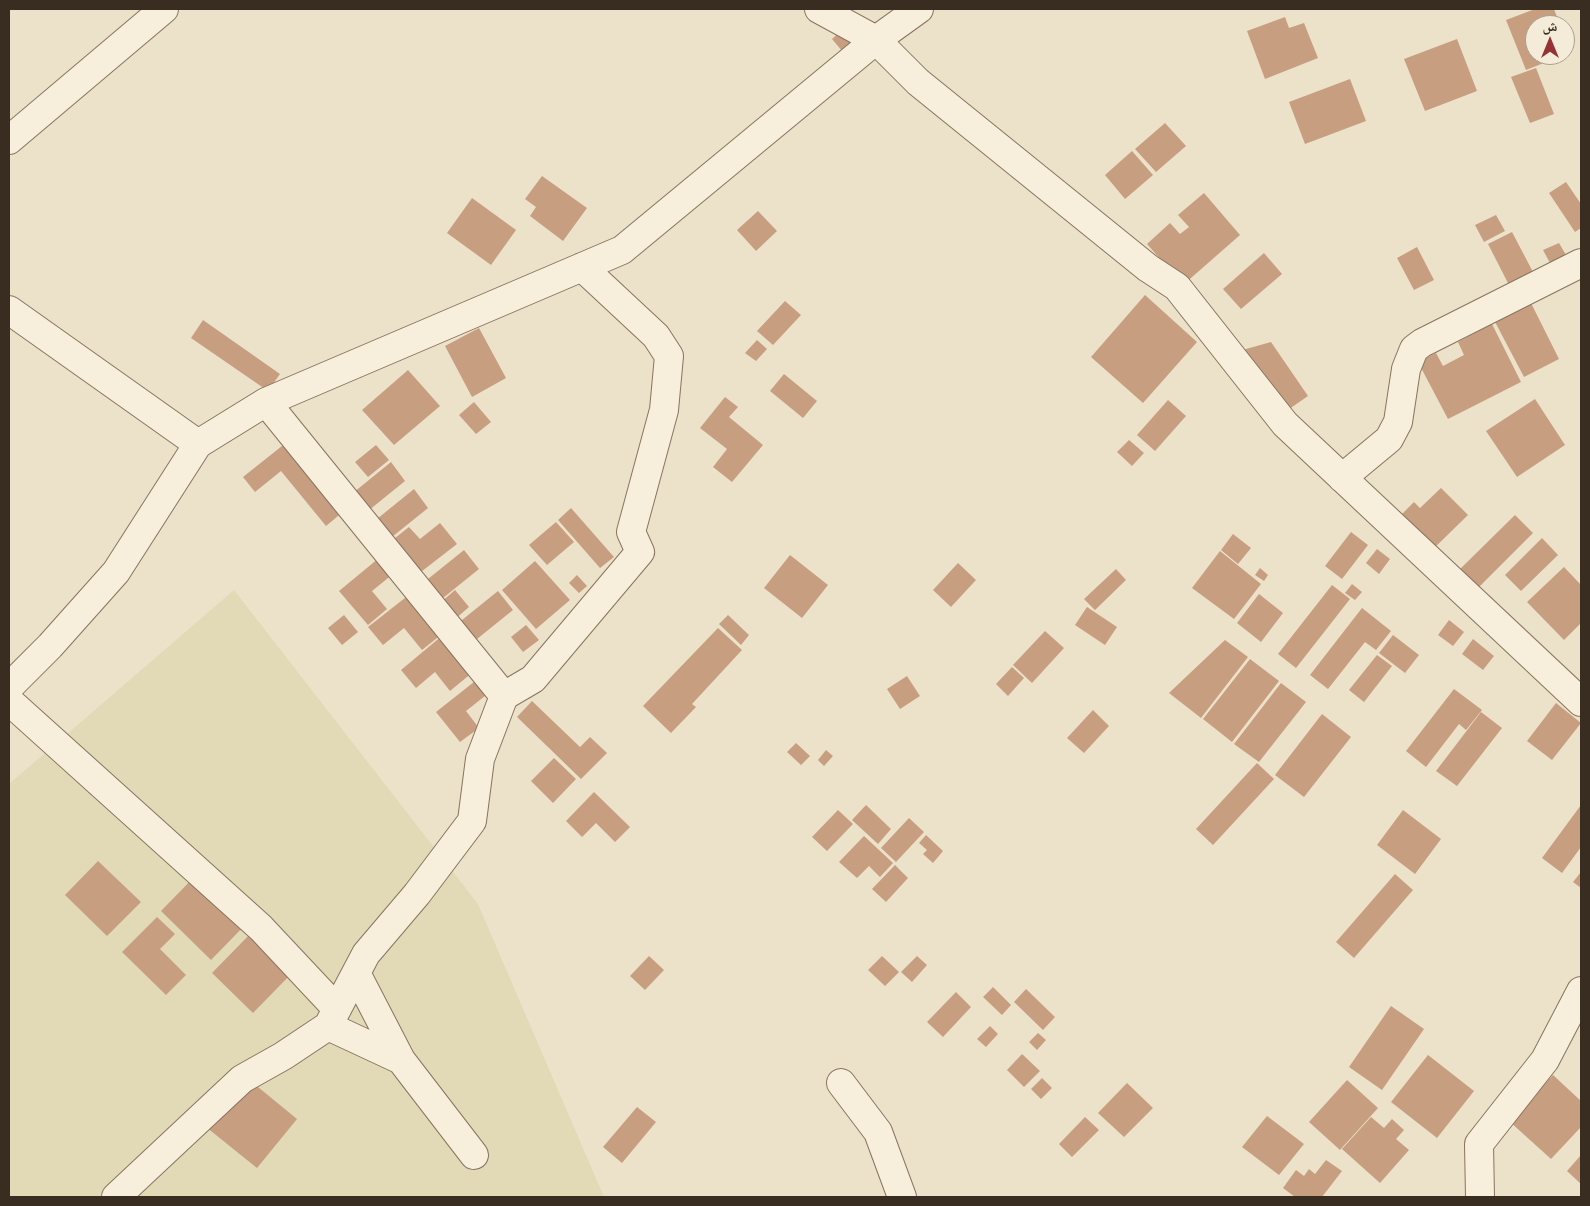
<!DOCTYPE html>
<html>
<head>
<meta charset="utf-8">
<style>
  body { margin:0 }
  #map { position:relative; width:1590px; height:1206px; overflow:hidden; background:#ece1c9; font-family:"Source Serif 4","Noto Naskh Arabic",serif }
  canvas { display:block }
  .frame { position:absolute; inset:0; border:10px solid #392d21; pointer-events:none }
  .north { position:absolute; left:1525px; top:15px; width:50px; height:50px; box-sizing:border-box; background:#f4ecd8; border:1px solid #a9a08f; border-radius:50%; rotate:0deg; font-size:14px; font-weight:700; line-height:20px; text-align:center; color:#392d21 }
  .north::after { content:''; display:block; margin:auto; width:18px; height:22px; background:#943234; clip-path:polygon(50% 0,100% 100%,50% 72%,0 100%) }
</style>
</head>
<body>
<div id="map">
<canvas width="1590" height="1206"></canvas>
<div class="frame"></div>
<div class="north">ش</div>
</div>
<script>
const context = document.querySelector('canvas').getContext('2d');
context.lineJoin = 'round';
function paint(path, color) { context.fillStyle = color; context.fill(path, 'evenodd'); }
const shape = rows => new Path2D(rows.map(r => 'M' + r).join(''));
function strokePath(path, color, width, dash) { context.strokeStyle = color; context.lineWidth = width; context.lineCap = dash ? 'butt' : 'round'; context.setLineDash(dash || []); context.stroke(path); }
paint(shape([
  [234,590,478,904,604,1197,9,1197,9,784]
]), '#e2dab7');
paint(shape([
  [1535,9,1554,9,1560,25,1535,25,1535,55,1564,55,1526,70,1506,20],
  [1285,17,1289,28,1304,23,1318,58,1265,79,1247,31],
  [843,29,855,42,843,52,832,39],
  [1565,38,1571,53,1565,55],
  [1457,39,1477,91,1425,111,1404,59],
  [1536,68,1554,114,1530,123,1511,77],
  [1350,79,1366,121,1305,144,1289,102],
  [1165,123,1186,146,1156,172,1135,149],
  [1132,151,1153,175,1125,199,1105,175],
  [542,176,587,208,563,241,530,216,536,207,525,199],
  [1566,182,1581,204,1581,228,1575,232,1549,193],
  [1204,193,1240,235,1183,285,1147,244,1170,223,1180,234,1189,227,1178,215],
  [472,198,516,230,491,265,447,233],
  [758,211,777,231,756,251,737,230],
  [1496,215,1505,231,1484,242,1475,225],
  [1512,232,1533,272,1509,285,1488,244],
  [1559,243,1566,255,1550,263,1543,250],
  [1417,247,1434,280,1414,290,1397,258],
  [1264,253,1282,274,1241,309,1223,289],
  [1145,295,1197,342,1143,403,1091,357],
  [785,301,801,315,773,345,757,331],
  [1530,301,1559,359,1524,377,1494,320],
  [203,320,280,374,268,391,191,338],
  [1492,324,1521,382,1448,419,1418,362,1436,353,1443,366,1464,355,1458,342],
  [479,328,506,378,472,397,445,346],
  [757,340,767,349,756,361,745,353],
  [1271,342,1308,396,1282,414,1239,351],
  [408,370,440,406,394,445,362,410],
  [784,374,817,401,803,418,770,391],
  [725,397,738,407,729,417,763,445,732,482,713,467,727,449,700,428],
  [1535,399,1565,445,1517,477,1486,431],
  [1168,400,1186,416,1155,451,1137,435],
  [474,402,491,422,476,434,459,415],
  [1129,440,1144,453,1132,466,1117,452],
  [287,442,344,511,326,526,281,471,255,492,243,477],
  [376,445,389,460,368,477,355,462],
  [391,462,405,481,363,515,348,497],
  [1441,488,1468,515,1427,555,1394,522,1414,502,1420,508],
  [414,489,428,508,387,541,372,523],
  [571,508,614,557,600,568,558,520],
  [1515,515,1533,533,1475,591,1456,573],
  [556,522,574,542,547,565,529,545],
  [440,523,457,544,417,575,390,542,409,527,420,539],
  [1351,532,1368,545,1342,579,1325,566],
  [1233,534,1251,548,1238,564,1221,550],
  [1542,538,1558,555,1521,591,1505,575],
  [1377,549,1390,559,1379,574,1366,563],
  [464,550,479,569,438,602,423,583],
  [1220,551,1261,584,1234,619,1192,588],
  [790,555,828,585,802,618,764,588],
  [379,558,393,574,372,591,387,609,368,625,339,591],
  [535,561,570,600,536,629,502,590],
  [958,563,976,580,951,607,933,590],
  [1564,567,1581,585,1581,623,1564,640,1527,602],
  [1260,568,1268,575,1264,581,1255,575],
  [1116,569,1126,580,1095,610,1084,599],
  [577,575,587,586,579,593,569,583],
  [1352,584,1362,592,1355,600,1345,593],
  [1332,585,1350,599,1296,668,1278,654],
  [455,590,469,607,454,620,440,603],
  [498,591,513,610,472,643,457,624],
  [410,594,442,634,422,650,404,628,383,645,368,627],
  [1259,594,1283,613,1261,642,1237,623],
  [1087,607,1117,627,1105,645,1075,625],
  [1362,608,1391,631,1376,650,1365,642,1328,689,1310,675],
  [344,615,358,632,342,645,328,628],
  [728,615,749,635,741,645,719,624],
  [1449,620,1464,632,1453,646,1438,635],
  [526,625,539,640,523,652,511,637],
  [718,628,742,650,692,704,696,707,671,733,643,706],
  [1045,631,1064,648,1032,683,1013,665],
  [443,635,473,672,450,691,435,672,416,688,401,670],
  [1393,635,1419,655,1405,673,1379,653],
  [1473,639,1494,656,1483,670,1462,654],
  [1225,640,1248,657,1201,718,1169,693],
  [1377,655,1392,666,1364,702,1349,690],
  [1250,659,1279,681,1232,742,1203,719],
  [1012,667,1024,678,1008,696,996,684],
  [907,676,920,696,900,709,887,689],
  [479,678,490,692,466,711,479,728,460,742,436,712],
  [1281,683,1306,702,1259,762,1234,744],
  [1454,689,1482,710,1466,730,1459,724,1426,767,1406,751],
  [532,701,580,747,590,737,607,753,581,779,517,717],
  [1556,703,1581,723,1552,760,1527,741],
  [1093,710,1109,726,1084,753,1067,738],
  [1481,712,1502,728,1457,786,1436,771],
  [1322,714,1351,737,1304,797,1275,775],
  [796,743,810,756,801,765,787,752],
  [826,750,833,756,824,766,818,760],
  [554,758,576,779,553,803,531,781],
  [1257,763,1274,779,1213,845,1196,829],
  [594,792,630,827,615,842,596,823,582,837,566,821],
  [866,805,891,829,878,844,852,820],
  [1581,805,1581,847,1562,873,1542,858],
  [838,810,853,824,827,851,812,837],
  [1403,810,1441,839,1415,874,1377,845],
  [909,818,924,832,896,862,881,848],
  [926,835,943,851,933,863,923,854,927,850,919,843],
  [864,836,893,863,880,877,869,866,857,878,839,862],
  [98,861,141,902,107,936,65,895],
  [895,865,908,878,886,902,872,889],
  [199,872,249,921,211,960,161,911],
  [1581,872,1581,888,1573,882],
  [1395,874,1413,890,1354,958,1336,942],
  [157,917,175,934,160,949,186,975,166,995,122,952],
  [253,931,294,971,253,1013,212,973],
  [649,956,664,970,645,990,630,976],
  [882,956,899,972,885,986,868,970],
  [917,956,927,965,912,982,901,972],
  [993,987,1011,1005,1002,1015,983,997],
  [1026,989,1055,1017,1043,1030,1014,1002],
  [956,992,971,1007,943,1037,927,1022],
  [1391,1006,1424,1029,1382,1090,1349,1067],
  [990,1026,998,1034,986,1047,977,1039],
  [1038,1033,1046,1040,1037,1050,1029,1042],
  [1022,1054,1040,1071,1024,1087,1007,1070],
  [1428,1055,1474,1091,1437,1138,1391,1102],
  [1553,1075,1581,1101,1581,1127,1551,1159,1509,1121],
  [247,1078,297,1119,257,1168,206,1127],
  [1042,1078,1052,1088,1041,1099,1031,1089],
  [1347,1080,1378,1108,1340,1150,1309,1122],
  [1127,1083,1153,1108,1124,1137,1098,1113],
  [637,1107,656,1122,622,1163,603,1147],
  [1267,1116,1304,1144,1279,1175,1242,1147],
  [1085,1117,1099,1130,1072,1157,1059,1144],
  [1371,1117,1384,1128,1392,1119,1404,1130,1396,1139,1409,1150,1380,1183,1342,1149],
  [1581,1155,1581,1184,1567,1171],
  [1326,1160,1342,1171,1322,1197,1295,1197,1283,1188,1296,1170,1304,1176,1309,1169,1315,1174]
]), '#c89e81');
const street = shape([
  [819,9,876,40,918,82,1148,268,1177,287,1285,424,1581,702],
  [9,140,164,9],
  [9,310,198,444],
  [266,402,504,696],
  [1342,478,1389,439,1398,422,1406,369,1414,349,1422,343,1581,263],
  [9,687,50,646,116,572,198,444,266,402,622,250,876,40,919,9],
  [9,701,261,928,337,1009],
  [356,973,401,1060],
  [328,1026,401,1060,474,1155],
  [841,1083,878,1132,902,1197],
  [116,1197,242,1079,283,1056,328,1026,366,954,417,894,472,821,480,759,504,696,533,679,640,552,631,532,664,410,669,356,656,336,582,267],
  [1480,1197,1479,1144,1545,1060,1581,991]
]);
strokePath(street, '#88745f', 30);
strokePath(street, '#f7efdc', 28);
</script>
</body>
</html>
